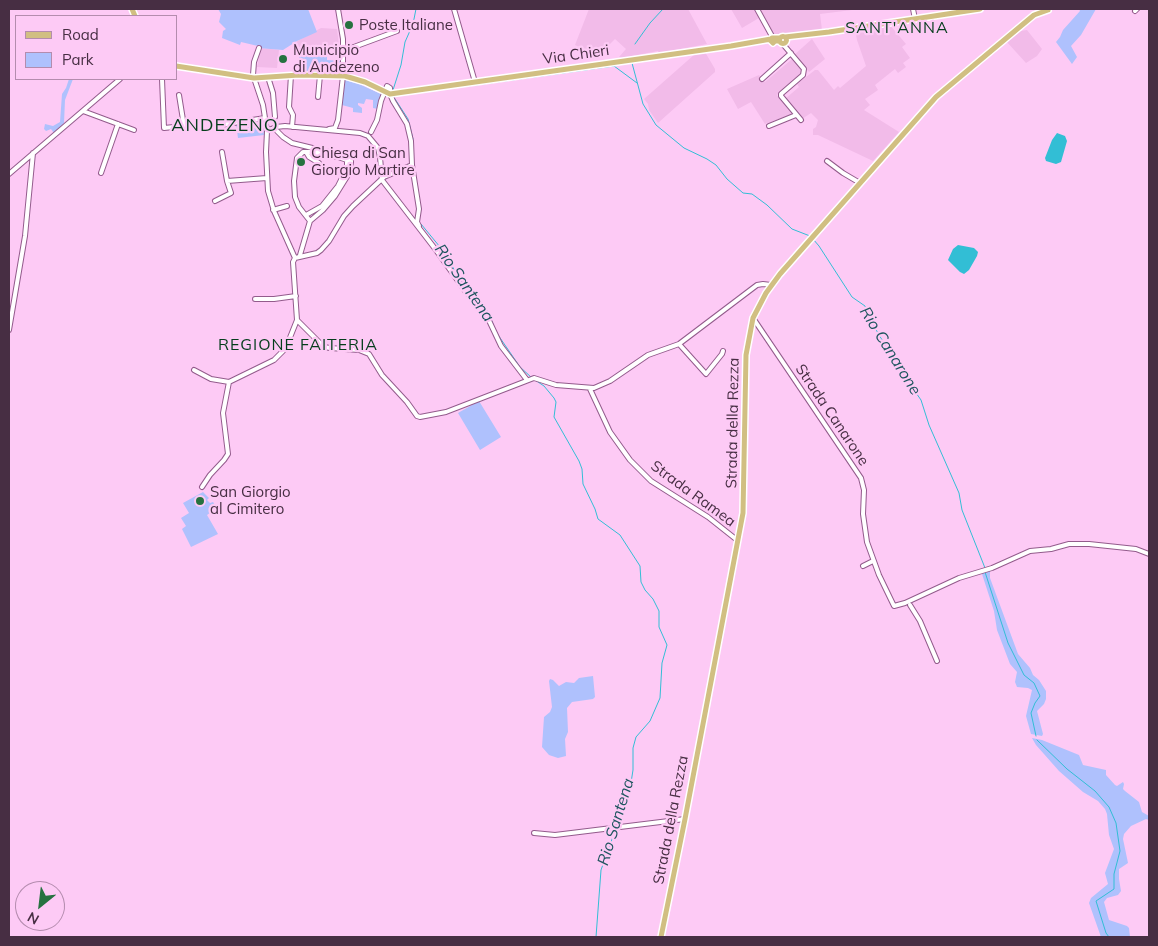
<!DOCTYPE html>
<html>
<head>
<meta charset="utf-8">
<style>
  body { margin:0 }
  #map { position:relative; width:1158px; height:946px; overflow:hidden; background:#fdcaf5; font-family:Mulish,sans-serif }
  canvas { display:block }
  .frame { position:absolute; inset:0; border:10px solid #472e43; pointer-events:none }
  .legend { position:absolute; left:15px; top:15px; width:162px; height:65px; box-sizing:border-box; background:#fdcaf5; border:1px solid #b48cae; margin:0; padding:6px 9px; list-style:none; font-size:15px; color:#472e43 }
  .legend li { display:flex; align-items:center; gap:10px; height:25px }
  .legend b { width:25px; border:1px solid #b48cae }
  .north { position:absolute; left:15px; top:881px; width:50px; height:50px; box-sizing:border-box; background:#fdcaf5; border:1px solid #b48cae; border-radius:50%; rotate:209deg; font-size:14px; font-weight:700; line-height:20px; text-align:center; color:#472e43 }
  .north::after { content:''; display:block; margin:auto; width:18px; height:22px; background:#267240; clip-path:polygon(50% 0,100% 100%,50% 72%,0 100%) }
</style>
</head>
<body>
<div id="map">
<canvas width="1158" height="946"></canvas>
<div class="frame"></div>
<ul class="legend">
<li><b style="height:6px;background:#d1bf82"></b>Road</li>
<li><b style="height:14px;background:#afc1fd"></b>Park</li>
</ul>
<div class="north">N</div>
</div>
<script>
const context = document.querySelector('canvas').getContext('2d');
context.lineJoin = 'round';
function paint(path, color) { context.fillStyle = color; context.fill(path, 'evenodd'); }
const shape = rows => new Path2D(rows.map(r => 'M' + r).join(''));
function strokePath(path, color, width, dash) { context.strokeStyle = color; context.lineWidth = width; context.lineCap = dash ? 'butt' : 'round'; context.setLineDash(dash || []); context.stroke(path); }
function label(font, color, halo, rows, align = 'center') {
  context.font = font + ' Mulish,sans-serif'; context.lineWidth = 4.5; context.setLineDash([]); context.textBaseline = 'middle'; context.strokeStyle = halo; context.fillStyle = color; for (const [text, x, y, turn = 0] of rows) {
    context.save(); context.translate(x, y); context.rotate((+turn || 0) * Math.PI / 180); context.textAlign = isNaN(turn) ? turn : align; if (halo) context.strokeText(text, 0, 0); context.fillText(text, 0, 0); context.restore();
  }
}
paint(shape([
  [589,9,688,9,707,44,659,53,658,51,622,58,619,57,626,49,615,39,596,58,591,53,575,45],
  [731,9,753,9,759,18,742,28],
  [759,9,860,9,820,14,822,30,774,37],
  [890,25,906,44,902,47,910,58,903,63,906,67,898,73,895,69,875,85,878,90,865,99,870,105,864,110,899,132,873,161,818,135,813,135,813,129,816,127,818,120,811,113,802,119,785,99,799,87,797,84,815,70,818,70,834,90,838,86,840,88,866,66,857,40,855,30],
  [321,28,337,29,339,45,328,46,328,54,301,53,294,43],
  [1019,29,1021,31,1027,30,1042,49,1037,56,1026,63,1006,41],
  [812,39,825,59,809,72,794,55],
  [261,48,279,50,277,68,257,67],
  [705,52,715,69,715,72,658,123,649,110,648,104,644,99,695,54],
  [792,59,802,69,802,73,777,95,792,114,765,124,751,102,738,109,727,89,759,75,765,82]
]), '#f2bbe9');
paint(shape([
  [218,9,308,9,317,32,297,41,283,50,258,48,258,46,241,42,240,45,222,38,223,31,226,29,219,22,221,14],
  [1079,9,1096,9,1081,35,1071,46,1077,57,1072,64,1056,42,1060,37,1063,30,1080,11],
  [299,55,327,56,327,60,342,61,341,73,299,72],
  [69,79,73,79,65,100,64,123,54,133,51,129,46,131,44,129,45,124,53,126,60,122,62,94,66,88],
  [345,80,359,84,381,94,378,109,373,108,373,100,366,99,364,104,358,103,358,105,362,108,362,113,353,112,353,108,342,105],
  [262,120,264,135,238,138,236,123],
  [479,401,501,437,480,450,458,413],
  [203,492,209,498,207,500,210,503,213,502,217,508,207,515,218,534,191,547,182,529,186,526,181,518,189,513,183,503],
  [990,570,990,578,1018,654,1030,668,1033,675,1039,680,1046,691,1046,699,1044,704,1037,711,1043,734,1042,736,1031,734,1026,716,1032,690,1028,688,1017,687,1015,682,1017,672,1010,664,997,630,994,611,982,574,984,572],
  [593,676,595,697,593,699,572,702,567,708,568,732,565,739,566,756,558,758,549,755,542,747,544,717,550,712,552,707,549,681,550,679,553,680,559,686,566,682,574,683,579,678],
  [1032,738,1042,740,1079,755,1083,765,1106,770,1106,775,1115,785,1117,786,1123,782,1124,784,1123,789,1125,791,1139,802,1142,812,1149,816,1149,820,1146,819,1131,826,1124,834,1123,839,1128,863,1119,869,1119,879,1121,891,1118,895,1107,898,1104,902,1109,920,1127,926,1129,928,1130,937,1101,937,1089,903,1091,898,1108,884,1105,873,1114,849,1109,835,1107,814,1105,809,1098,801,1083,792,1059,771,1036,745]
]), '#afc1fd');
paint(shape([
  [1057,133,1065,136,1067,141,1061,162,1056,164,1046,161,1045,158,1052,140],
  [958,245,974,248,978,252,977,256,969,270,964,274,960,272,948,260,953,249]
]), '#32bed5');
strokePath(shape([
  [635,44,650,23,663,9],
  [632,63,643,104,656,125,684,148,707,159,716,165,727,179,743,193,752,194,767,205,792,229,810,236],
  [468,86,614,66,637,83],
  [393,90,401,65,405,42,413,24,416,9],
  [395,99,408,119,413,139],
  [421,224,440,247,467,290,488,311,493,324],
  [813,239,819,246,852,297,865,306,871,321,896,364,921,400,929,425,959,493,962,510,985,568],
  [496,332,520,367,532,378],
  [535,380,544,386,554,398,556,402,554,417,579,461,582,469,583,484,595,509,598,519,620,535,640,566,641,582,645,590,653,599,659,611,659,627,667,645,662,663,660,698,650,721,636,737,633,748,633,770,630,789,601,870,596,937],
  [985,572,1008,643,1024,675,1034,683,1040,696,1035,703,1031,713,1036,736],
  [1037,740,1067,769,1095,791,1109,807,1116,823,1120,851,1114,874,1114,889,1096,901,1106,933,1109,937]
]), '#32bed5', 1);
const minor = shape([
  [454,9,475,82],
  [757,9,773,38],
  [913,9,915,19],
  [1135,11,1137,9],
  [782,43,804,69,803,75,781,94,781,96,801,120],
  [259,48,254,62,253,75,263,105,267,131,266,152,268,191,274,211,295,258],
  [343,51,397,31],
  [291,75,289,107,293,115,292,127],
  [268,77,273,93,275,117],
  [162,79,164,128,184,126,179,95],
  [762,79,791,53],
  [318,97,320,75],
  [83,111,134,130],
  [221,125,265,118],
  [769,126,796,115],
  [274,128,283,137,292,143,345,156,350,158,351,161,351,169,348,175,335,196,323,210,310,221,300,255],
  [329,129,335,128,338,120,343,76,343,39,338,9],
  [267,131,276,127,285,126,360,133,368,136,378,148,380,157,382,180],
  [371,132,377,120,381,101,387,86,390,88,390,94,393,101,407,124,411,141,412,165,419,209,417,222,419,226],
  [222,152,227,181],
  [306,152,309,157,319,163,322,170],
  [827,161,843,173,860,183],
  [101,173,118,124],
  [9,174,120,79],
  [382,180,436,250,466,292,485,312,501,346,527,380],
  [215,201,231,193,227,181,267,178],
  [273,210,287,206],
  [306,215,322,206,338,186,347,168,347,160,338,157,310,152,303,152,297,158,294,181,295,197,299,207,310,221],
  [295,258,317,253,321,250,329,241,344,216,353,206,384,177,412,165],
  [255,299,274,299,296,296],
  [753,318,861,478,864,490,863,514,867,542,879,575,894,606,905,603,959,578,992,568,1030,551,1051,549,1069,544,1089,544,1136,549,1149,554],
  [297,320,324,347,330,348,359,350,369,354,382,375,407,402,417,416,420,417,446,412,534,378,556,385,594,388,610,381,648,355,679,344,757,285,763,284,771,285],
  [9,330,25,236,33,153],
  [679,344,706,374,722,354,723,351],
  [194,370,211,379,229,382],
  [590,389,610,432,630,460,651,481,708,517,737,540],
  [202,487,210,475,224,460,228,454,223,413,229,382,274,360,284,350,289,340,297,320,293,262,295,258],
  [863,566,873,561],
  [910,605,920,621,937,661],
  [534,833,555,835,685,819]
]);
const major = shape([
  [132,9,135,16],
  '779.5 40a3.5 3.5 0 1 1 7 0a3.5 3.5 0 1 1-7 0Z',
  [785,37,829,32,980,9],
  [779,41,775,41,773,43,770,40,772,38,780,38],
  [176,66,254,78,299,75,345,76,365,82,390,94,731,46,771,39],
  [661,937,685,819,743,513,746,355,753,318,766,293,780,274,936,97,1034,15,1048,10]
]);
strokePath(minor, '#935b8c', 6);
strokePath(major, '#fff', 8);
strokePath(minor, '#fff', 4);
strokePath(major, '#d1bf82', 5);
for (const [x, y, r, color] of [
  [349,25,5,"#267240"],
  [283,59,5,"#267240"],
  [301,162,5,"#267240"],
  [200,501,5,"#267240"]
]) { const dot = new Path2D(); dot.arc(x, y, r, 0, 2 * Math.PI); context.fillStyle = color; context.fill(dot); strokePath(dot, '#fdcaf5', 2); }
label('15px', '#472e43', '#fdcaf5', [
  ["Poste Italiane",359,25],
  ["Municipio",293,50],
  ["di Andezeno",293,67],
  ["Chiesa di San",311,153],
  ["Giorgio Martire",311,170],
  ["San Giorgio",210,492],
  ["al Cimitero",210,509]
], 'left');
label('15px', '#472e43', '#fdcaf5', [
  ["Via Chieri",576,55,-8],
  ["Strada Canarone",832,415,56],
  ["Strada della Rezza",733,423,-89],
  ["Strada Ramea",693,494,36],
  ["Strada della Rezza",671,820,-79]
]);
context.letterSpacing = '1px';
label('16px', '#053d1c', '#fdcaf5', [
  ["SANT'ANNA",897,28],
  ["REGIONE FAITERIA",298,345]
]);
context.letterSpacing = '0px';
label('italic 16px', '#1d545e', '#fdcaf5', [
  ["Rio Santena",464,283,55],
  ["Rio Canarone",890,351,58],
  ["Rio Santena",616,822,-73]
]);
context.letterSpacing = '1px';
label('18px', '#053d1c', '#fdcaf5', [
  ["ANDEZENO",225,126]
]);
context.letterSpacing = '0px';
</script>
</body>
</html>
